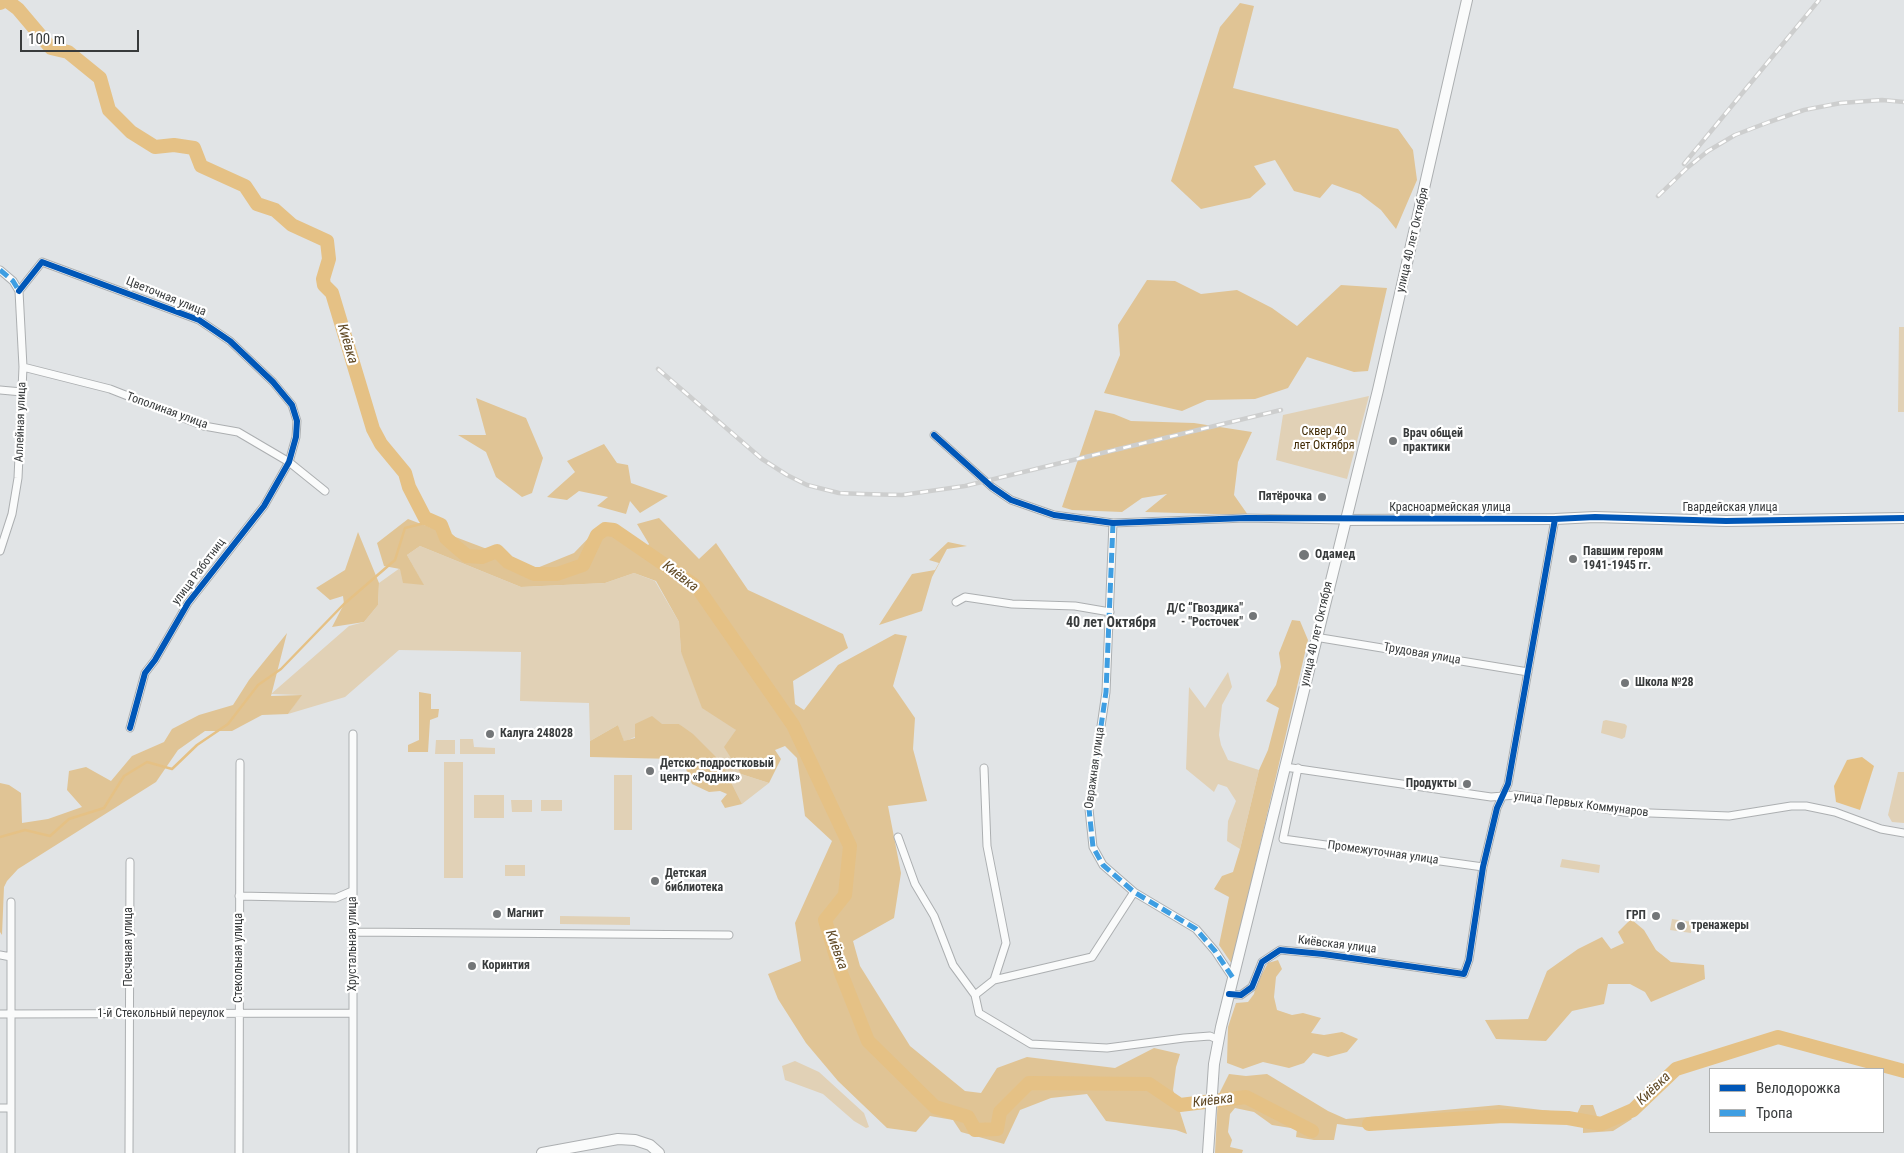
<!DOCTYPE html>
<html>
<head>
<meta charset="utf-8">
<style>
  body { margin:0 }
  #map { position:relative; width:1904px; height:1153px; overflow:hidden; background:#e1e4e6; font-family:"Roboto Condensed",sans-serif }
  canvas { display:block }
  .legend { position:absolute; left:1709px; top:1068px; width:175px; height:65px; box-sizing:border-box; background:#fff; border:1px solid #afb1b1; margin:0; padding:6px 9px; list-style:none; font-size:15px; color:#383b3c }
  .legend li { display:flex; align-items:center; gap:10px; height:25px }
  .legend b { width:25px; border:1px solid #afb1b1 }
  .scale { position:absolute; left:20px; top:30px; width:119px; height:22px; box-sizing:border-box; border:2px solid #383b3c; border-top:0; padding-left:6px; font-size:15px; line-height:18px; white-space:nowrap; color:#383b3c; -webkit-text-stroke:4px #fff; paint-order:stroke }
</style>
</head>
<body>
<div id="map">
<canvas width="1904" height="1153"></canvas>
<ul class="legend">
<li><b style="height:6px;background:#0057b8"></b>Велодорожка</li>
<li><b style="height:6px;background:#3e9ee2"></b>Тропа</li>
</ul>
<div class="scale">100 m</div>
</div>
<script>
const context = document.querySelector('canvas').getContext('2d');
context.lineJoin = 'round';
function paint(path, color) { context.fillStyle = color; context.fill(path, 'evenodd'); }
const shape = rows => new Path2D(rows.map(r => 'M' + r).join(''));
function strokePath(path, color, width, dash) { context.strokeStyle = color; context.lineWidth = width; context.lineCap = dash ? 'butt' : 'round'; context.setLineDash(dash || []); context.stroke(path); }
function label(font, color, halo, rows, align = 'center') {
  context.font = font + ' "Roboto Condensed",sans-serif'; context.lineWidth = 4.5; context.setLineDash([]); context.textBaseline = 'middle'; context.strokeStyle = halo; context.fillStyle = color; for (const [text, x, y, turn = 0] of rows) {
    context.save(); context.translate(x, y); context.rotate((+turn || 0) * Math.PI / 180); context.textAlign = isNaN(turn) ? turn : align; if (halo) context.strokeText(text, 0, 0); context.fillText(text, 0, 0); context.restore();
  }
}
paint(shape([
  [1899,327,1904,327,1904,412,1898,412],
  [1369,396,1347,479,1276,460,1283,415],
  [420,546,521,587,605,583,634,573,655,581,679,622,681,652,736,730,741,774,769,783,742,804,721,762,679,724,662,724,624,742,618,725,590,741,589,703,520,701,521,652,399,650,345,697,288,714,301,695,271,694,349,626,364,622,378,605,379,583,400,568,423,584,407,555],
  [1228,672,1232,687,1222,705,1219,735,1221,745,1228,760,1259,770,1240,849,1227,841,1228,821,1236,801,1227,787,1218,784,1214,792,1186,769,1189,687,1205,708],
  [1606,720,1625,724,1627,726,1625,737,1622,739,1601,733,1603,721],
  [460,739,473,739,474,747,495,748,495,754,460,754],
  [436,740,455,740,455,754,435,754],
  [444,762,463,762,463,878,444,878],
  [1898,772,1904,772,1904,823,1892,822,1888,815],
  [614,775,632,775,632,830,614,830],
  [474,795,504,795,504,818,474,818],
  [511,800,532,800,532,812,512,812],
  [541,800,562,800,562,811,541,811],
  [1562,859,1600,865,1599,873,1560,867],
  [505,865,525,865,525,876,505,876],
  [560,916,630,917,630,925,560,924],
  [1672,919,1692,922,1691,933,1670,930],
  [795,1061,819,1072,864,1113,869,1127,866,1128,854,1121,823,1094,785,1080,782,1066]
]), '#e1d1b6');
paint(shape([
  [1240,3,1254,6,1233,88,1398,129,1413,150,1417,180,1396,229,1381,210,1360,194,1332,184,1320,198,1294,191,1275,160,1254,166,1266,184,1250,198,1201,209,1171,181,1220,27],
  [1147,280,1175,281,1201,294,1237,290,1272,308,1297,326,1341,285,1387,288,1368,371,1354,372,1307,357,1288,388,1255,399,1207,400,1182,411,1104,393,1120,355,1118,325],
  [476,398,526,418,543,458,532,493,522,497,496,477,486,452,458,435,486,435],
  [1095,410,1114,414,1131,421,1194,423,1252,432,1238,462,1234,495,1248,515,1145,512,1167,494,1142,498,1122,512,1072,510,1062,507],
  [604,444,617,463,628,465,631,483,668,496,640,513,630,501,626,514,597,506,608,497,579,491,567,500,547,497,575,472,567,461],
  [659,518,699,559,716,543,748,590,843,634,848,648,793,681,795,704,804,710,838,665,895,634,907,636,893,686,915,718,913,749,927,801,888,806,901,873,894,918,853,941,860,966,910,1046,965,1091,981,1093,997,1068,1027,1057,1115,1068,1154,1048,1180,1054,1176,1067,1173,1090,1187,1134,1176,1130,1106,1121,1087,1094,1051,1098,1020,1110,1004,1144,961,1132,953,1120,930,1116,916,1132,887,1128,838,1081,806,1043,778,999,768,974,801,961,795,923,832,841,805,816,797,758,785,746,775,750,781,759,769,783,741,774,724,747,736,730,702,708,681,652,679,622,656,581,634,573,605,583,521,587,420,546,407,555,424,585,403,583,400,569,384,566,377,543,408,519,537,568,574,553,600,526,644,550,649,544,637,524],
  [358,532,379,583,378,605,364,622,332,627,344,604,343,596,330,600,316,588,345,570],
  [948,542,967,546,947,549,932,577,922,611,879,625,912,574,935,570,939,563,929,560],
  [1292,620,1300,621,1308,640,1232,964,1219,945,1229,897,1214,889,1222,876,1233,872,1240,849,1259,770,1268,750,1279,708,1266,701,1276,685,1281,667,1279,653],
  [287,633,271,696,302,695,288,714,262,715,232,731,205,731,178,750,156,782,18,869,7,881,4,887,2,935,0,932,0,783,9,785,21,793,22,823,48,819,82,807,67,790,69,771,86,767,111,781,132,756,164,742,172,729,199,715,233,705,249,680],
  [419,692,431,694,431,709,439,709,438,717,430,720,428,752,408,752,408,745,419,740],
  [652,716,662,724,679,724,693,734,721,762,742,804,725,808,721,801,727,794,720,791,709,792,692,784,686,769,675,759,590,757,590,741,618,725,624,741,635,738,635,724],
  [1631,919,1644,930,1656,950,1671,962,1704,965,1705,979,1651,1002,1645,992,1630,984,1608,984,1604,1004,1572,1011,1546,1041,1496,1039,1485,1020,1528,1019,1547,971,1578,949,1602,937,1611,949,1624,943,1618,932],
  [1278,960,1282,969,1276,977,1274,997,1277,1010,1292,1015,1303,1013,1321,1018,1311,1033,1324,1035,1342,1032,1358,1039,1347,1052,1328,1057,1313,1053,1304,1063,1289,1068,1263,1062,1243,1069,1227,1063,1228,1027,1236,1003,1248,1002,1254,994,1256,985,1268,963],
  [1229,1074,1246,1076,1267,1074,1328,1111,1346,1119,1499,1105,1577,1114,1581,1105,1593,1105,1598,1119,1622,1110,1632,1119,1613,1131,1583,1133,1583,1125,1504,1122,1377,1129,1337,1124,1334,1140,1314,1140,1296,1137,1297,1129,1272,1125,1254,1112,1235,1108,1230,1114,1228,1132,1232,1140,1230,1147,1243,1150,1242,1153,1215,1153,1218,1096]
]), '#e0c495');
paint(shape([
  [1862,757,1874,766,1860,810,1836,802,1834,786,1847,760]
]), '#e5c185');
strokePath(shape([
  [0,837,25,830,50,836,69,819,104,808,124,776,147,762,172,769,197,745,228,724,258,685,281,669,344,604,395,560,405,528,429,522]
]), '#e5c185', 2.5);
strokePath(shape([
  [0,3,6,0,18,9,51,48,68,52,100,78,109,110,131,132,155,147,174,145,194,148,201,166,245,186,257,204,275,210,292,225,327,241,329,259,323,279,324,285,332,293,373,429,381,444,405,473,409,487,425,518,441,525,446,538,455,546,467,556,482,557,497,551,508,562,534,574,557,574,583,565,597,535,605,529,614,530,697,587,793,725,850,846,845,895,825,920,841,973,868,1041,935,1107,968,1117,975,1130,997,1129,1000,1112,1029,1083,1149,1084,1180,1105,1246,1097,1312,1131],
  [1369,1124,1504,1116,1568,1118,1601,1124,1633,1110,1676,1069,1778,1037,1904,1071]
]), '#e5c185', 14);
const street = shape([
  [0,270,13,281,19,291,23,367,18,478,12,514,0,551],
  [19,291,42,262,199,320,230,341,273,382,292,405,297,421,296,437,289,462,264,506,188,603,155,660,145,673,130,728],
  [23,367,110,389,204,426,238,432,289,462,325,491],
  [0,390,22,392],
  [934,435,992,487,1011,500,1054,515,1113,523,1246,518,1344,520],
  [1113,523,1106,692,1089,809,1093,847,1103,865,1134,892,1196,929,1215,951,1233,978],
  [956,602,965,597,1012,604,1075,606,1110,612],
  [1315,637,1528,672],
  [1285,767,1491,797,1516,795,1624,812,1729,816,1791,806,1806,806,1835,812,1881,829,1904,833],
  [984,768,987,846,1006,943,994,980],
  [1298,768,1283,839,1483,867],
  [898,837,915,884,934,916,953,965,975,995,979,1013,1031,1044,1107,1048,1184,1038,1210,1036,1219,1040],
  [239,896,336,898,352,891],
  [11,902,11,1153],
  [353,932,729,935],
  [0,955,11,957],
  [1229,994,1241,995,1252,987,1262,962,1280,950,1323,954,1464,974,1469,960,1483,867,1497,808,1508,784,1555,519],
  [975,995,994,980,1092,957,1134,892],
  [0,1014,353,1013],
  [0,1108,11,1108],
  [129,1153,130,862],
  [239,1153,240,763],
  [353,1153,353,734]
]);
const secondary = shape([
  [1344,520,1555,519,1595,517,1726,521,1904,518],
  [542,1153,618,1139,635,1140,650,1145,659,1153],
  [1208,1153,1214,1064,1221,1027,1378,390,1467,0]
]);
strokePath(street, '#acafb1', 9);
strokePath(secondary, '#acafb1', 12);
strokePath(street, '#fafbfb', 7);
strokePath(secondary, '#fafbfb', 10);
const rail = shape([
  [1684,164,1819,0],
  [1658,196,1687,168,1708,151,1735,135,1769,122,1804,110,1841,103,1882,100,1904,102],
  [658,369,762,459,787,475,807,485,839,493,862,494,902,495,965,486,1281,410]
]);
strokePath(rail, '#cdcece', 4.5);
strokePath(rail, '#fff', 2.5, [8]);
strokePath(shape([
  [0,270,13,281,19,291],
  [1113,523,1106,692,1089,809,1093,847,1103,865,1134,892,1196,929,1215,951,1233,978]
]), '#3e9ee2', 5, [10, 5]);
strokePath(shape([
  [19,291,42,262,199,320,230,341,273,382,292,405,297,421,296,437,289,462,264,506,188,603,155,660,145,673,130,728],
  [934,435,992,487,1011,500,1054,515,1113,523,1246,518,1555,519,1595,517,1726,521,1904,518],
  [1229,994,1241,995,1252,987,1262,962,1280,950,1323,954,1464,974,1469,960,1483,867,1497,808,1508,784,1555,519]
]), '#0057b8', 6);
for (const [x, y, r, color] of [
  [1393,441,5,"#737678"],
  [1322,497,5,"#737678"],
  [1304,555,6,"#737678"],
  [1573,559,5,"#737678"],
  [1253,616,5,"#737678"],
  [1625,683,5,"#737678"],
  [490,734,5,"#737678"],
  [650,771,5,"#737678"],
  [1467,784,5,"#737678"],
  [655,881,5,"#737678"],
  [497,914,5,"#737678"],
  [1656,916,5,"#737678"],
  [1681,926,5,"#737678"],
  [472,966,5,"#737678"]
]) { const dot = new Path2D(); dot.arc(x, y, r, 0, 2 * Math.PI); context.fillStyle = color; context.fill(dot); strokePath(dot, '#fff', 2); }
label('12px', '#383b3c', '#fff', [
  ["улица 40 лет Октября",1413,240,-77],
  ["Цветочная улица",166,297,22],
  ["Тополиная улица",167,411,20],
  ["Аллейная улица",21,422,-88],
  ["Красноармейская улица",1450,508],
  ["Гвардейская улица",1730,508],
  ["улица Работниц",199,572,-53],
  ["улица 40 лет Октября",1317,634,-77],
  ["Трудовая улица",1422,654,10],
  ["Овражная улица",1095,768,-82],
  ["улица Первых Коммунаров",1581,805,7],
  ["Промежуточная улица",1383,853,8],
  ["Хрустальная улица",353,944,-90],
  ["Киёвская улица",1337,945,7],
  ["Песчаная улица",129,947,-90],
  ["Стекольная улица",239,958,-90],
  ["1-й Стекольный переулок",161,1014]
]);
label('12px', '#412b04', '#fff', [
  ["Сквер 40",1324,432],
  ["лет Октября",1324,446]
]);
label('bold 12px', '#383b3c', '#fff', [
  ["Врач общей",1403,434],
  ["практики",1403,448],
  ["Пятёрочка",1312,497,"right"],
  ["Павшим героям",1583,552],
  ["1941-1945 гг.",1583,566],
  ["Одамед",1315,555],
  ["Д/С “Гвоздика\"",1243,609,"right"],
  ["- \"Росточек\"",1243,623,"right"],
  ["Школа №28",1635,683],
  ["Калуга 248028",500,734],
  ["Детско-подростковый",660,764],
  ["центр «Родник»",660,778],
  ["Продукты",1457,784,"right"],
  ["Детская",665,874],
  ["библиотека",665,888],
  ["Магнит",507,914],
  ["ГРП",1646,916,"right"],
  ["тренажеры",1691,926],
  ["Коринтия",482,966]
], 'left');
label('italic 14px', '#604925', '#fff', [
  ["Киёвка",347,344,73],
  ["Киёвка",680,577,37],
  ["Киёвка",836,950,70],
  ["Киёвка",1654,1089,-44],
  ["Киёвка",1213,1101,-7]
]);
label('bold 14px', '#383b3c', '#fff', [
  ["40 лет Октября",1111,623]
]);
</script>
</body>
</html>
